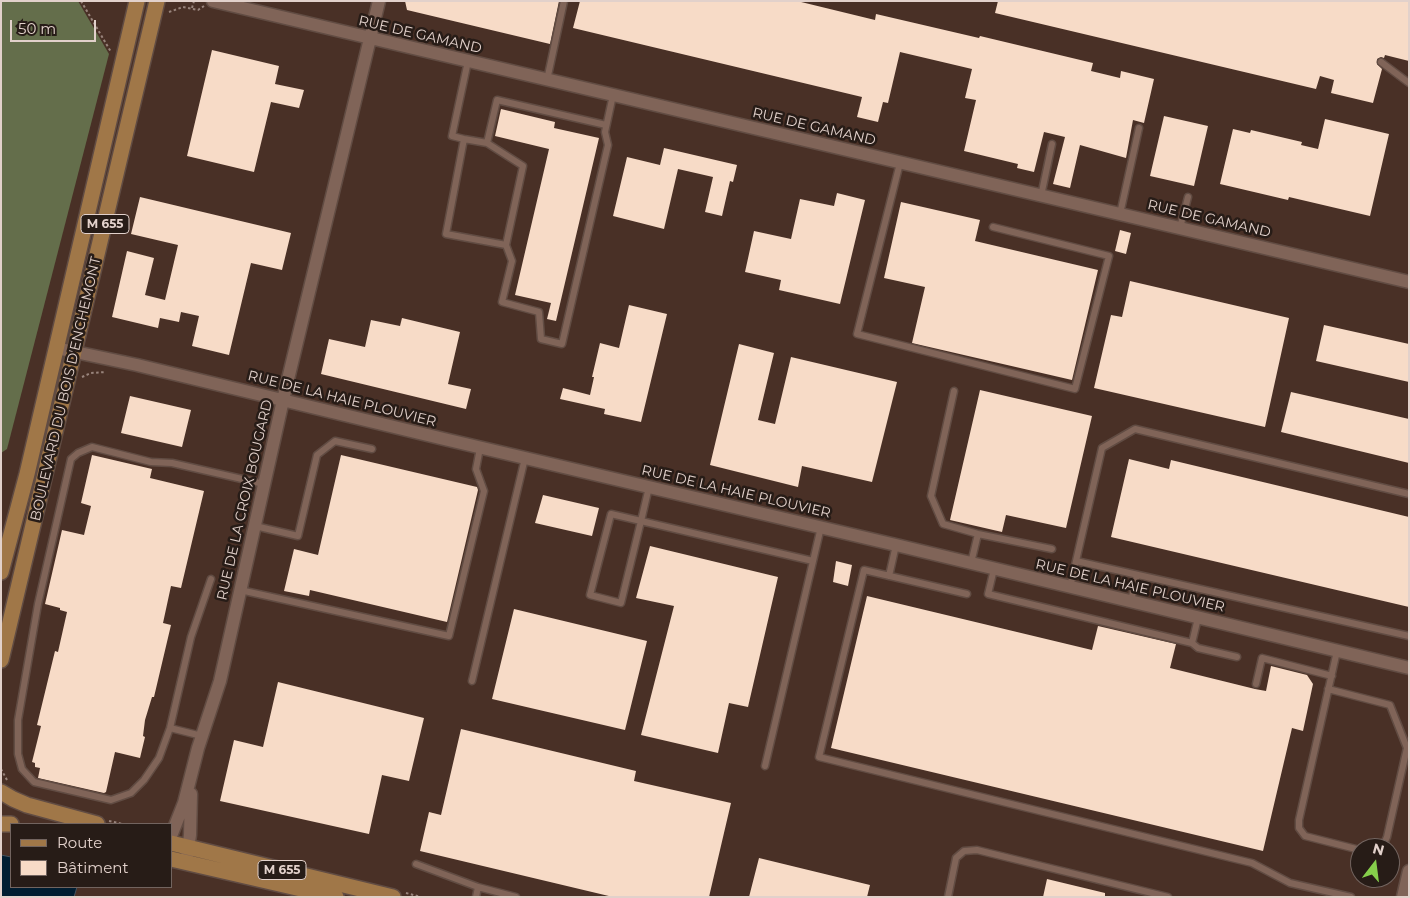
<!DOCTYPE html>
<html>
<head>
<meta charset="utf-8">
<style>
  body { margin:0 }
  #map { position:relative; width:1410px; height:898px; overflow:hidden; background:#493026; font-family:Montserrat,sans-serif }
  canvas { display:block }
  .frame { position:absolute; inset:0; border:2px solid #e2d1cb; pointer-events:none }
  .legend { position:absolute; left:10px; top:823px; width:162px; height:65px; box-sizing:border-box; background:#271c17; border:1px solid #72645f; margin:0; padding:6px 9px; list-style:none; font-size:15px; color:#e2d1cb }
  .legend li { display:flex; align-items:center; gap:10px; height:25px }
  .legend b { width:25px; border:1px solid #72645f }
  .north { position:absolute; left:1350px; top:838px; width:50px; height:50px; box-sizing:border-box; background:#271c17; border:1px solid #72645f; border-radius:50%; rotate:15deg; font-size:14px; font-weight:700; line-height:20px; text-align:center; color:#e2d1cb }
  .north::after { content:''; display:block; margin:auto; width:18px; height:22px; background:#86cf4b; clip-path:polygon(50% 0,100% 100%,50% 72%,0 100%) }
  .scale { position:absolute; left:10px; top:20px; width:86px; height:22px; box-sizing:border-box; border:2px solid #e2d1cb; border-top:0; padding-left:6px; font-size:15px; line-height:18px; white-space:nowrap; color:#e2d1cb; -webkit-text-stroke:4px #271c17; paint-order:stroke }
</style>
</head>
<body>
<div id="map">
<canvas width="1410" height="898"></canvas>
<div class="frame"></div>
<ul class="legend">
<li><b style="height:6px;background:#a07748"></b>Route</li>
<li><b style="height:14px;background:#f7dbc7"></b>Bâtiment</li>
</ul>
<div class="north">N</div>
<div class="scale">50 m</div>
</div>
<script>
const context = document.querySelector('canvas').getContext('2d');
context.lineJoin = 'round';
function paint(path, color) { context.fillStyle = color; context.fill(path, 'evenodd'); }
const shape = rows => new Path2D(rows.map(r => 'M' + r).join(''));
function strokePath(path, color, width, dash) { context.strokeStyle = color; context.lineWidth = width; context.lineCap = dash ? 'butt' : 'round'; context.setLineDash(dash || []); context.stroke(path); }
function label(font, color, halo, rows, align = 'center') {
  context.font = font + ' Montserrat,sans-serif'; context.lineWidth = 5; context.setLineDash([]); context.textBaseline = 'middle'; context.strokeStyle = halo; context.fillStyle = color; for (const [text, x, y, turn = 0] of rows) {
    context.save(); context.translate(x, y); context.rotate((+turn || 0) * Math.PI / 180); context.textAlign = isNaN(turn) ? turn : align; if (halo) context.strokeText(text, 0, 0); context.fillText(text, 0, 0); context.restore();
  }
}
paint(shape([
  [1,1,78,1,109,54,7,449,1,453]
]), '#646e4b');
const water = shape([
  [1,855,11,857,11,887,77,887,74,897,1,897,1,855]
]);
paint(water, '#001d31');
strokePath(water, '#44535f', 1);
paint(shape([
  [405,1,559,1,550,44,407,10],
  [580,1,797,1,875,20,876,14,979,38,980,36,1093,63,1091,71,1120,78,1121,71,1154,79,1144,123,1133,120,1126,158,1080,145,1070,188,1053,184,1065,137,1044,132,1034,172,1017,168,1018,164,964,151,976,100,965,98,972,69,900,52,888,103,883,102,878,122,857,117,862,97,573,28],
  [998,1,1409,1,1409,61,1385,55,1384,58,1381,57,1377,59,1377,64,1382,69,1373,103,1331,93,1334,80,1320,76,1316,89,995,13],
  [212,50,279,66,275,84,304,90,299,108,271,102,254,172,187,156],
  [501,109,555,122,554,128,599,138,556,321,547,319,551,303,515,295,549,149,495,136],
  [1164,116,1208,126,1194,186,1150,176],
  [1325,119,1389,134,1370,216,1289,197,1288,200,1220,184,1233,129,1250,133,1251,130,1302,142,1301,145,1318,149],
  [664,148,737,165,733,182,730,181,722,216,705,212,713,177,678,169,664,229,613,216,627,157,660,165],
  [837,193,865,200,840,304,779,290,781,280,745,272,754,231,791,239,800,199,834,206],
  [140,197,291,233,282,270,251,263,229,355,192,346,199,316,181,312,179,322,160,318,158,328,112,317,127,251,154,258,145,295,165,300,178,245,131,234],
  [901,202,980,220,975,241,1098,270,1072,380,912,343,925,287,884,278],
  [1120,230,1131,233,1126,254,1115,251],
  [1130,281,1289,318,1265,427,1094,388,1111,315,1122,317],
  [629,305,667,314,641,422,604,414,605,409,560,399,563,388,590,395,594,377,592,377,600,343,619,348],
  [402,318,460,332,448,384,471,389,466,409,321,374,329,339,365,347,371,320,400,326],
  [1324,325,1409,344,1409,382,1316,361],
  [739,344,774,353,758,420,775,424,791,357,897,382,872,482,802,466,798,487,710,465],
  [980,390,1092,416,1066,528,1006,515,1002,532,950,520],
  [1291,392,1409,419,1409,463,1281,432],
  [130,396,191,410,182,447,121,433],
  [92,455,152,469,150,478,204,491,181,588,171,586,163,623,171,625,154,697,152,697,145,720,143,736,145,737,140,758,115,752,106,792,104,793,38,778,40,768,35,767,35,763,32,762,41,726,37,725,55,651,58,652,67,612,60,610,60,608,45,604,62,530,84,535,91,506,81,503],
  [341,455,477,487,478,490,447,622,310,590,309,596,284,591,294,549,318,555],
  [1129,459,1169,469,1171,460,1409,517,1409,607,1111,537],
  [543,495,599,508,592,536,535,523],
  [650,546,778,577,748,707,729,703,718,753,641,735,674,606,636,598],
  [836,561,852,565,848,586,833,582],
  [867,596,1092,650,1098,626,1176,644,1170,668,1255,689,1266,691,1271,666,1307,675,1313,684,1303,731,1292,728,1263,851,831,748],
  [514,609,647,641,625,730,492,699],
  [278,682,424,718,409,781,382,775,369,834,220,801,234,740,263,747],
  [461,729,636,771,634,781,731,803,709,897,613,897,420,851,429,812,441,815],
  [759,858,870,885,867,897,749,897],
  [1047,879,1105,893,1105,897,1043,897]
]), '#f7dbc7');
const lane = shape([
  [1381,62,1409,83],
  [547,80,564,1],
  [464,139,446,234,506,245,523,166,487,143,464,139,452,136,468,61],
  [487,143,497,100,606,125],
  [900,163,857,334,1075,389,1109,256,993,227],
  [1041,196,1052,144],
  [1120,214,1139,128],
  [1180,228,1188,197],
  [506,245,512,261,502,302,539,312,541,339,562,344,608,145,605,132,613,95],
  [954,391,931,496,943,524,978,534,1052,549],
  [649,487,641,521,621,603,590,595,611,514,641,521,813,561],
  [255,526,298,536,317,455,335,441,372,449],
  [1076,561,1409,636],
  [971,563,978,534],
  [994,569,988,594,1192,643,1198,648,1237,657],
  [889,576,896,545],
  [211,579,191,637,170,728,159,758,144,780,131,793,111,800,34,782,22,769,18,754,18,720,38,604,71,459,78,453,92,447,151,462,172,463,264,484],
  [1070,587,1102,448,1135,429,1409,494],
  [240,590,449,636,484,491,476,469,480,448],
  [967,594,864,570,819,757,1252,863,1290,883,1351,897],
  [1131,601,1137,575],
  [1192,643,1198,618],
  [1337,651,1299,820,1299,828,1305,836,1360,850],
  [472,681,525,458],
  [1256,684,1262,658,1332,676],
  [1328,689,1390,705,1407,748,1387,837,1382,848],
  [170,728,202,736],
  [765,766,821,527],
  [416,864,478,887,516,897],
  [476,897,478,887],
  [948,897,956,858,964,851,977,850,1168,897]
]);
const street = shape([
  [213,1,1409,282],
  [56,348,137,365,444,439,896,545,1409,668],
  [171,836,184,803,198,748,220,681,283,400,379,1],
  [187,856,190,835,191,794],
  [1403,897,1409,871]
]);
const primary = shape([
  [1,572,27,474,137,1],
  [1,660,157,1],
  [1,792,13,799,27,805,97,824],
  [1,824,11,824],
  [171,843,393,897],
  [171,859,336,897]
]);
strokePath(lane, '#614c43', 9);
strokePath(street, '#614c43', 15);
strokePath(primary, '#614c43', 18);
strokePath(shape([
  [81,1,111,52],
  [192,8,194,1],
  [169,12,183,7,198,10,204,6],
  [82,377,91,373,106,372],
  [1,769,7,780],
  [109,821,123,824],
  [406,893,421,897]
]), '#99847c', 2, [2.5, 2.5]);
strokePath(lane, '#806458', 6);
strokePath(street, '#806458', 12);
strokePath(primary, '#a07748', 15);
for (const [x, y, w] of [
  [105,224,48],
  [282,870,48]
]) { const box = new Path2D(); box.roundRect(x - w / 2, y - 9.5, w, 19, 4); context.fillStyle = '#271c17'; context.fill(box); strokePath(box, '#e2d1cb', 1); }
label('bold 12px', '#e2d1cb', null, [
  ["M 655",105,224],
  ["M 655",282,870]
]);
label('14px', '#e2d1cb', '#271c17', [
  ["RUE DE GAMAND",420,35,13],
  ["RUE DE GAMAND",814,127,13],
  ["RUE DE GAMAND",1209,219,13],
  ["BOULEVARD DU BOIS D'ENCHEMONT",66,389,-77],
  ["RUE DE LA HAIE PLOUVIER",342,399,14],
  ["RUE DE LA HAIE PLOUVIER",736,492,13],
  ["RUE DE LA CROIX BOUGARD",245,500,-77],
  ["RUE DE LA HAIE PLOUVIER",1130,586,13]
]);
</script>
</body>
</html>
